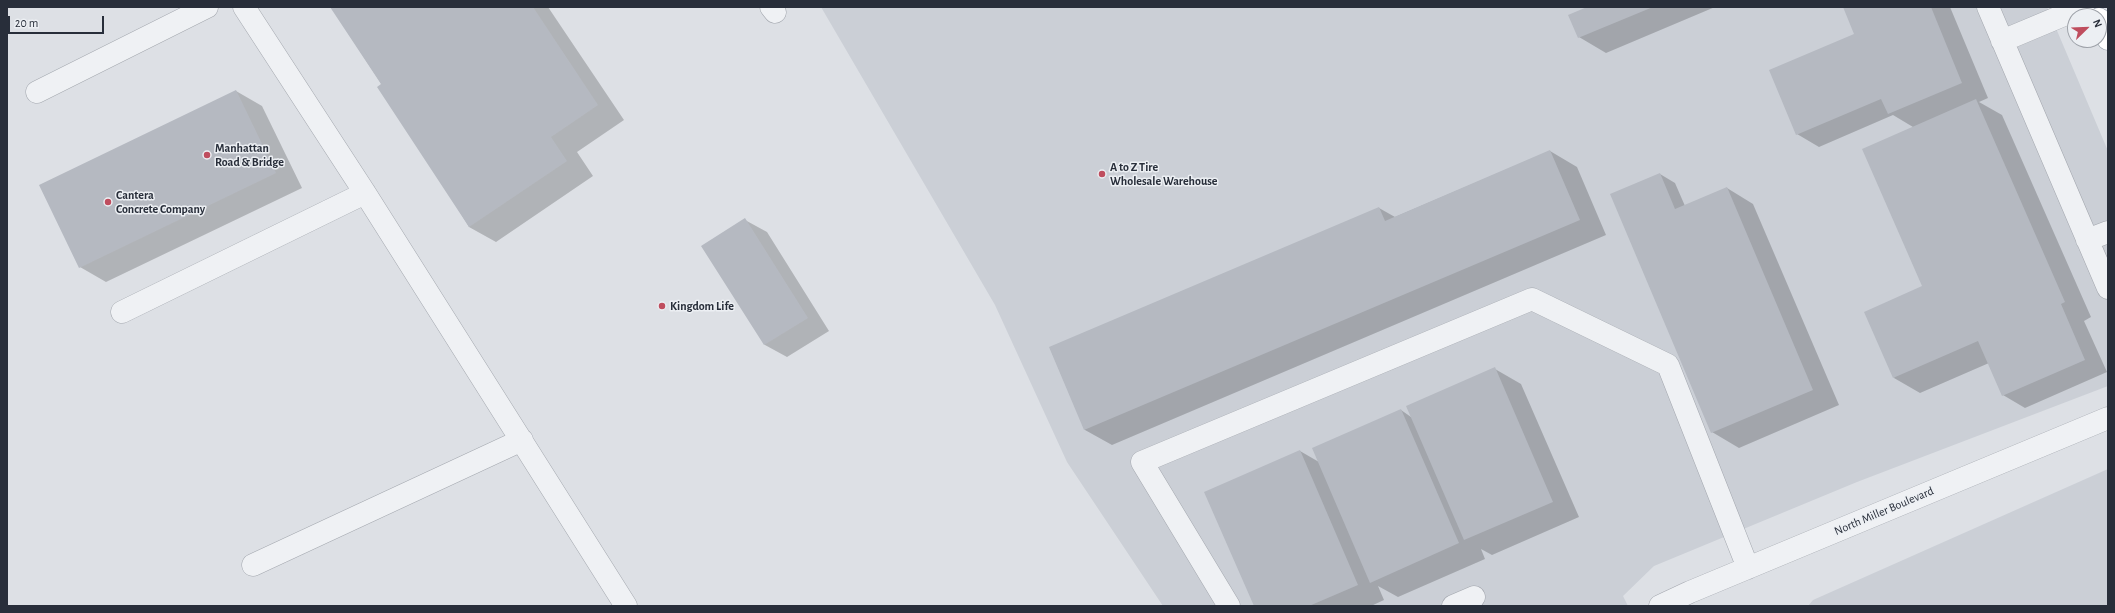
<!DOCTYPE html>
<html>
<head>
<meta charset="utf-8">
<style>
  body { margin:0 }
  #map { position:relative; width:2115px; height:613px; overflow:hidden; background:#dde0e5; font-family:"Alegreya Sans",sans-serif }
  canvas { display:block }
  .frame { position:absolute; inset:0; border:8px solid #282e3a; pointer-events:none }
  .north { position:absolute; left:2067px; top:8px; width:40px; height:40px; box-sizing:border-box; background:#eceff3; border:1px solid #9ea2a9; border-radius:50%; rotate:67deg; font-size:11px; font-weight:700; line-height:16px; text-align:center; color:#282e3a }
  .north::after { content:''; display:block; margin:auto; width:14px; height:18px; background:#bf4d5e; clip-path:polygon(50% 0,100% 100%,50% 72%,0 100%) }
  .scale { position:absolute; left:8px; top:16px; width:96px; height:18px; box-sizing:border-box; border:2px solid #282e3a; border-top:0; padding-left:5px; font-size:12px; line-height:14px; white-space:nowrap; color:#282e3a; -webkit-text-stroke:3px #eceff3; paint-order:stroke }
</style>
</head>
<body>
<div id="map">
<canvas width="2115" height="613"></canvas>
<div class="frame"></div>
<div class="north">N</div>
<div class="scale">20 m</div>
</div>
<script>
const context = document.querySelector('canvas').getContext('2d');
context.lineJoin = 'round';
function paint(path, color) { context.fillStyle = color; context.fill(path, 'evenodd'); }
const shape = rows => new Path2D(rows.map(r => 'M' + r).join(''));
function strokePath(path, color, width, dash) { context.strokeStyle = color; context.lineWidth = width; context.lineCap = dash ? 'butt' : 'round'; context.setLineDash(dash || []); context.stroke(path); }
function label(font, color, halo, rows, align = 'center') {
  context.font = font + ' "Alegreya Sans",sans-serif'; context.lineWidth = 3; context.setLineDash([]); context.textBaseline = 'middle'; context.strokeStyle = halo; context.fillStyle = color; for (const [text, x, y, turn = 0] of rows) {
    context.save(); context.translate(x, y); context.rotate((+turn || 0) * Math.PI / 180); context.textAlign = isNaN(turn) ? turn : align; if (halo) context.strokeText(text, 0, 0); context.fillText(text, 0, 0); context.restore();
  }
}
paint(shape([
  [821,7,2047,7,2108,151,2108,386,1857,482,1654,566,1623,596,1628,606,1163,606,1067,462,995,305],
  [2108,469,2108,606,1808,606,1813,600]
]), '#cbcfd6');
paint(shape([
  [331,7,548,7,624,120,577,152,593,176,496,242,469,227,382,85],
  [1590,7,1715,7,1606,53,1579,37],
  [1844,7,1950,7,1988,98,1979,102,2002,115,2091,317,2084,321,2107,372,2025,408,2003,395,1989,363,1920,393,1894,378,1924,287,1913,127,1893,115,1819,147,1797,134,1857,37],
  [236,91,262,106,302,188,106,282,80,267],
  [1550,151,1577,167,1606,235,1112,445,1085,430,1050,348,1379,208,1395,217],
  [1660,174,1675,183,1685,206,1727,188,1753,204,1839,405,1739,448,1712,432],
  [745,220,767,232,829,331,787,357,765,345,703,246],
  [1495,369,1521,384,1579,517,1492,555,1481,549,1485,559,1398,597,1378,586,1384,600,1371,606,1255,606,1300,451,1319,462,1401,410,1411,417]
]), '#0003');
paint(shape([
  [330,7,533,7,598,105,551,137,567,161,469,227,377,87,381,84],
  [1587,7,1653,7,1578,38,1568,15],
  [1843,7,1931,7,1962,83,1888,114,1881,99,1796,135,1769,70,1854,34],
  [236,90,276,173,79,268,39,185],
  [1976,99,2065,302,2061,304,2085,360,2002,396,1978,341,1893,378,1864,312,1922,286,1862,149],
  [1550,150,1580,220,1084,430,1049,347,1379,207,1385,221],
  [1660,173,1675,209,1727,187,1813,390,1711,433,1610,194],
  [745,218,808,318,764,345,701,246],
  [1495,367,1553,502,1464,540,1406,406],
  [1401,409,1459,543,1370,583,1312,448],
  [1300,450,1358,585,1309,606,1254,606,1204,492]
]), '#b5b9c1');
const minor = shape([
  [244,7,365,193,626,606],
  [771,7,775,12],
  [1988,7,2108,288],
  [2002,41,2083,7],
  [37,92,207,7],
  [2087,240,2108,232],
  [122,312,365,193],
  [253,565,522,440],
  [1229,606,1142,462,1532,299,1668,365,1748,568],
  [1453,606,1474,597],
  [1660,606,1690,592,2108,418]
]);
const major = shape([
  [2099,19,2108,39]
]);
strokePath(minor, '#a3a7ae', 23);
strokePath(major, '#9da5b0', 23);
strokePath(minor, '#eff1f4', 22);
strokePath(major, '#fff', 22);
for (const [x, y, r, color] of [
  [207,155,4,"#bf4d5e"],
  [1102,174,4,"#bf4d5e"],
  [108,202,4,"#bf4d5e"],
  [662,306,4,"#bf4d5e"]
]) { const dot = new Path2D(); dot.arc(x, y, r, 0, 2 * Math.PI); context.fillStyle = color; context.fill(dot); strokePath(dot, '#eceff3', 1.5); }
label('bold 12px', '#282e3a', '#eceff3', [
  ["Manhattan",215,148],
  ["Road & Bridge",215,162],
  ["A to Z Tire",1110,167],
  ["Wholesale Warehouse",1110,181],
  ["Cantera",116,195],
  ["Concrete Company",116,209],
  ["Kingdom Life",670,306]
], 'left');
label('12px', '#282e3a', '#eceff3', [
  ["North Miller Boulevard",1884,511,-23]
]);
</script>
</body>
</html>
